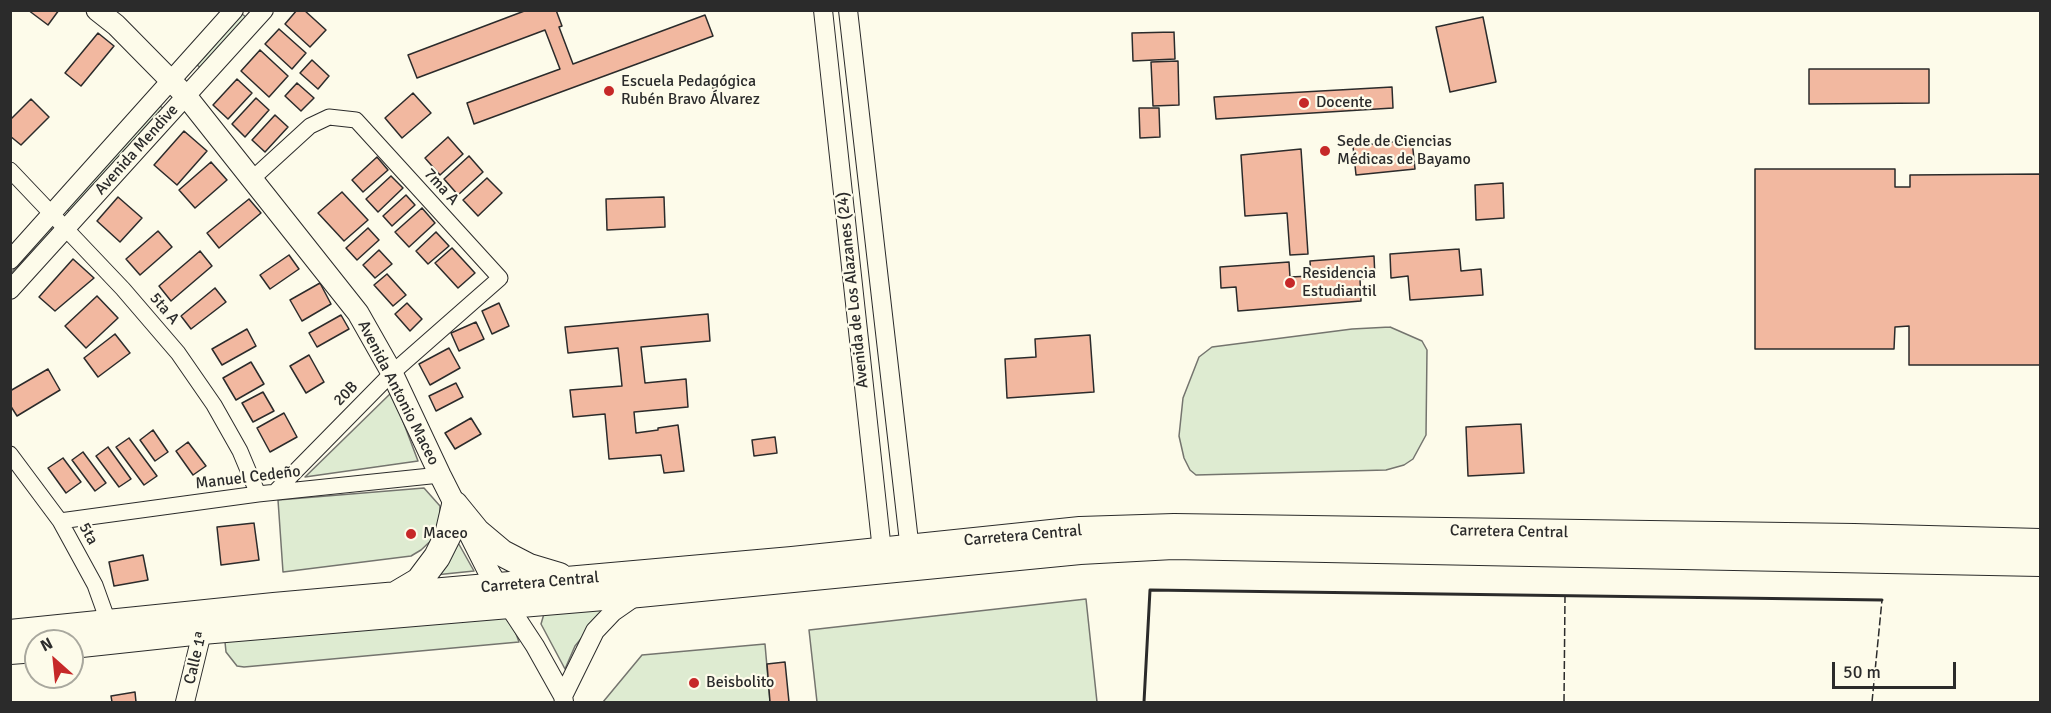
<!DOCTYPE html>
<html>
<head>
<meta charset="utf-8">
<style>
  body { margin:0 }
  #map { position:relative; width:2051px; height:713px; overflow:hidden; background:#fdfbea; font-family:Signika,sans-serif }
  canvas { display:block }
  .frame { position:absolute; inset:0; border:12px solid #2b2b2b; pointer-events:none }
  .north { position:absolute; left:24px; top:629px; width:60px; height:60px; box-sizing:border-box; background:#fdfbea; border:2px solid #a9a89e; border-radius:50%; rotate:333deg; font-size:16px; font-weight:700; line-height:24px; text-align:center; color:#2b2b2b }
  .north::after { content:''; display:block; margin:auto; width:21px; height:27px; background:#c62828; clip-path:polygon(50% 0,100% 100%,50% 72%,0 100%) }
  .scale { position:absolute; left:1832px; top:662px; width:124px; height:27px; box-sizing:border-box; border:3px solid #2b2b2b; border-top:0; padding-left:8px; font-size:18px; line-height:21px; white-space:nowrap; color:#2b2b2b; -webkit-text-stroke:4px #fdfbea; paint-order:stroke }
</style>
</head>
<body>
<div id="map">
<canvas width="2051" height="713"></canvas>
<div class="frame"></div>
<div class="north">N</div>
<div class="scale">50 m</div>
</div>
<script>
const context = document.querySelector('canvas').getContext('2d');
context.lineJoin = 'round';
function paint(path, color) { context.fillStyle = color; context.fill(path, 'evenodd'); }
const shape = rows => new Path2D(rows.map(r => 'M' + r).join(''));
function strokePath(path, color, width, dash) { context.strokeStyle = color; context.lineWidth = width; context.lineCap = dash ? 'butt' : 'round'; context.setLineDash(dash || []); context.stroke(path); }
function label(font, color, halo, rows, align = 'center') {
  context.font = font + ' Signika,sans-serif'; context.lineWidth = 4.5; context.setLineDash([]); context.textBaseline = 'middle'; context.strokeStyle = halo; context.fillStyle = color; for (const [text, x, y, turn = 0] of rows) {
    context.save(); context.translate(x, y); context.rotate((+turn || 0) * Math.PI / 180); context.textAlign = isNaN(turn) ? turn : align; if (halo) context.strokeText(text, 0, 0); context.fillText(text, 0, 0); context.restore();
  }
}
const green = shape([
  [242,14,246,17,201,68,197,65,242,14],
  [160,106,164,109,70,212,66,209,160,106],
  [50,228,55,232,11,282,11,273,50,228],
  [1390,327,1422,341,1427,350,1426,435,1413,459,1404,465,1386,470,1196,475,1190,470,1184,458,1179,436,1183,398,1199,357,1212,347,1352,329,1390,327],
  [392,392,418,461,305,477,392,392],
  [424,488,440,506,439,533,421,550,411,556,283,572,278,500,424,488],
  [456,539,474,571,435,575,456,539],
  [1086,599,1097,702,817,702,809,630,1086,599],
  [612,601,575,646,565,669,541,624,546,607,612,601],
  [504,615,514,628,519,642,244,667,237,666,226,652,225,642,230,635,504,615],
  [765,644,770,702,603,702,642,655,765,644]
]);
paint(green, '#deebd1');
strokePath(green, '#74746e', 1.5);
const building = shape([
  [28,10,59,10,48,25,28,10],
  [297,10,304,10,326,30,310,47,285,24,297,10],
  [527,10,556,10,562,26,559,27,573,64,705,15,713,36,474,124,467,103,560,69,545,30,417,78,408,55,527,10],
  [1483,17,1496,82,1450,92,1436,27,1483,17],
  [279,29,306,53,292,69,265,44,279,29],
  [1174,32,1175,59,1133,61,1132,33,1174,32],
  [98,33,114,46,81,86,65,73,98,33],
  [260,50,288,76,269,97,241,71,260,50],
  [312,60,329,76,318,89,300,73,312,60],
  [1178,61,1179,105,1153,106,1151,62,1178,61],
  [1809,69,1929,69,1929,103,1809,104,1809,69],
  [237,79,252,93,228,119,213,105,237,79],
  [297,83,314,98,301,111,285,96,297,83],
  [1392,87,1393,108,1216,119,1214,97,1392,87],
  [413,93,431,113,402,138,385,118,413,93],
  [256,98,269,110,245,137,232,124,256,98],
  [31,99,49,117,21,145,10,136,10,120,31,99],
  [1139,108,1159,108,1160,137,1140,138,1139,108],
  [275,115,288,127,265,152,252,140,275,115],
  [184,131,207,151,177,185,154,165,184,131],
  [448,137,463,154,440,175,425,158,448,137],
  [1412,140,1415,169,1356,175,1353,146,1412,140],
  [1301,149,1308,254,1290,255,1287,213,1245,216,1241,155,1301,149],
  [469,156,483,172,458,195,444,179,469,156],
  [377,157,388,170,363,192,352,180,377,157],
  [211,162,227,180,195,208,179,190,211,162],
  [1755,169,1895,169,1895,187,1910,187,1910,175,2040,174,2040,365,1909,365,1909,326,1895,327,1894,349,1755,349,1755,169],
  [391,176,403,188,378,212,366,199,391,176],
  [487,178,502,193,478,216,463,200,487,178],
  [1503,183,1504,218,1476,220,1475,185,1503,183],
  [342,192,368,220,344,241,318,213,342,192],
  [406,195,415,205,392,226,383,216,406,195],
  [118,197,142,218,120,242,97,221,118,197],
  [664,197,665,227,607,230,606,199,664,197],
  [249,199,261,213,219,248,207,233,249,199],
  [422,208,435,223,409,247,395,232,422,208],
  [368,228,379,240,357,260,346,248,368,228],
  [158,231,172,247,140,275,126,259,158,231],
  [436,232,449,246,428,264,416,251,436,232],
  [452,248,475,273,458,288,435,263,452,248],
  [1459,249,1461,271,1481,269,1483,295,1410,300,1408,276,1391,278,1390,254,1459,249],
  [379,250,392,264,375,278,363,265,379,250],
  [200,251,212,266,171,301,159,286,200,251],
  [289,255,299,269,270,289,260,275,289,255],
  [1374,256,1375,278,1360,279,1361,301,1238,311,1236,287,1221,288,1220,267,1289,262,1290,277,1311,276,1310,261,1374,256],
  [73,259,94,278,55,311,39,297,73,259],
  [387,274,406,295,393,306,374,285,387,274],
  [320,283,331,304,302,321,290,300,320,283],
  [215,288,226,302,191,329,181,316,215,288],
  [97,296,118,318,86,348,65,326,97,296],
  [407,303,422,319,410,331,395,314,407,303],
  [499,303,509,326,492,334,482,311,499,303],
  [708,314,710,341,641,347,645,383,686,379,688,407,634,412,636,433,658,430,658,428,678,425,684,471,664,473,661,455,609,459,605,414,573,417,570,390,622,386,618,348,568,353,565,327,708,314],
  [341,315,349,329,317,347,309,333,341,315],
  [476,322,484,339,459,351,451,333,476,322],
  [247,329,256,346,222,365,212,349,247,329],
  [115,334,130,353,98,377,84,358,115,334],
  [1090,335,1094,392,1007,398,1005,359,1036,357,1035,339,1090,335],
  [449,348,460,368,430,385,419,364,449,348],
  [309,355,324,382,306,393,290,366,309,355],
  [251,362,264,384,236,400,223,378,251,362],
  [48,369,60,390,17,416,10,405,10,391,48,369],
  [456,383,463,397,436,411,429,396,456,383],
  [263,392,274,411,253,422,242,403,263,392],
  [284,413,297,437,270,452,257,428,284,413],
  [471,418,481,434,455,449,445,433,471,418],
  [1521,424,1524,473,1468,476,1466,427,1521,424],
  [153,430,168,452,155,461,140,440,153,430],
  [775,437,777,453,754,456,752,440,775,437],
  [129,438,157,476,144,485,116,447,129,438],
  [188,442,206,466,193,475,176,451,188,442],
  [108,447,131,479,119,487,96,456,108,447],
  [83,452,106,483,95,491,72,460,83,452],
  [63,458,81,482,66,493,48,468,63,458],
  [254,523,259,560,221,565,217,527,254,523],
  [143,555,148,580,114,586,109,562,143,555],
  [785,662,789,702,770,702,767,664,785,662],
  [135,692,136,702,112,702,111,696,135,692]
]);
paint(building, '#f2b8a0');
strokePath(building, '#2b2b2b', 1.5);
const minor = shape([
  [10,170,123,289,178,353,214,405,240,451,258,494],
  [252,179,310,126,329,117,356,120,500,278,392,373,275,492],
  [10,454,60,521,95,585,109,624,109,631],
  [60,521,258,494,440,475]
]);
const tertiary = shape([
  [823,10,883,560],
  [848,10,911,559],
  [10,260,234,10],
  [10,290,264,10],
  [508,605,535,646,563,696,564,702],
  [563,696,595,631,613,612,636,596],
  [185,702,205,620]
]);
const secondary = shape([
  [97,10,116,25,186,96,358,313,392,373,440,475,490,574,505,599]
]);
const trunk = shape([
  [455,505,477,532,502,553,529,567,559,576],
  [397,594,419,581,437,557,448,535,455,505],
  [10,633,274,606,792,560,1080,530,1174,527,1854,537,2040,542],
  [72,645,202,631,639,594,1080,551,1173,546,2040,563],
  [10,651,36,649]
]);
strokePath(minor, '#2b2b2b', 17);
strokePath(tertiary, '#2b2b2b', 20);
strokePath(secondary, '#2b2b2b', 23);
strokePath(trunk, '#2b2b2b', 28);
strokePath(minor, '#fdfbea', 15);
strokePath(tertiary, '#fdfbea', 18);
strokePath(secondary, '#fdfbea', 21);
strokePath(trunk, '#fdfbea', 26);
strokePath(shape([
  [1564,702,1565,596],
  [1872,702,1882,600]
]), '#2b2b2b', 1.5, [8, 3]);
strokePath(shape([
  [1144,702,1150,590,1882,600]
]), '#2b2b2b', 3);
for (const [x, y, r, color] of [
  [609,91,6,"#c62828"],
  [1304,103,6,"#c62828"],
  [1325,151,6,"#c62828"],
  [1290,283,6,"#c62828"],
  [411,534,6,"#c62828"],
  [694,683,6,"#c62828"]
]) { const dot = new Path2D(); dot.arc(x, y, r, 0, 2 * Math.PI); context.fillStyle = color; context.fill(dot); strokePath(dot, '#fdfbea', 2); }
label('16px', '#2b2b2b', '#fdfbea', [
  ["Escuela Pedagógica",621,82],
  ["Rubén Bravo Álvarez",621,100],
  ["Docente",1316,103],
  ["Sede de Ciencias",1337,142],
  ["Médicas de Bayamo",1337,160],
  ["Residencia",1302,274],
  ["Estudiantil",1302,292],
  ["Maceo",423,534],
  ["Beisbolito",706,683]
], 'left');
label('16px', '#2b2b2b', '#fdfbea', [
  ["Avenida Mendive",137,150,-48],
  ["7ma A",441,187,48],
  ["Avenida de Los Alazanes (24)",853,290,-96],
  ["5ta A",164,309,50],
  ["Avenida Antonio Maceo",398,393,63],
  ["20B",346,394,-46],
  ["Manuel Cedeño",248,478,-7],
  ["Carretera Central",1509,532,1],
  ["5ta",88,534,61],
  ["Carretera Central",1023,536,-5],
  ["Carretera Central",540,583,-5],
  ["Calle 1ª",196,658,-77]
]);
</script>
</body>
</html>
